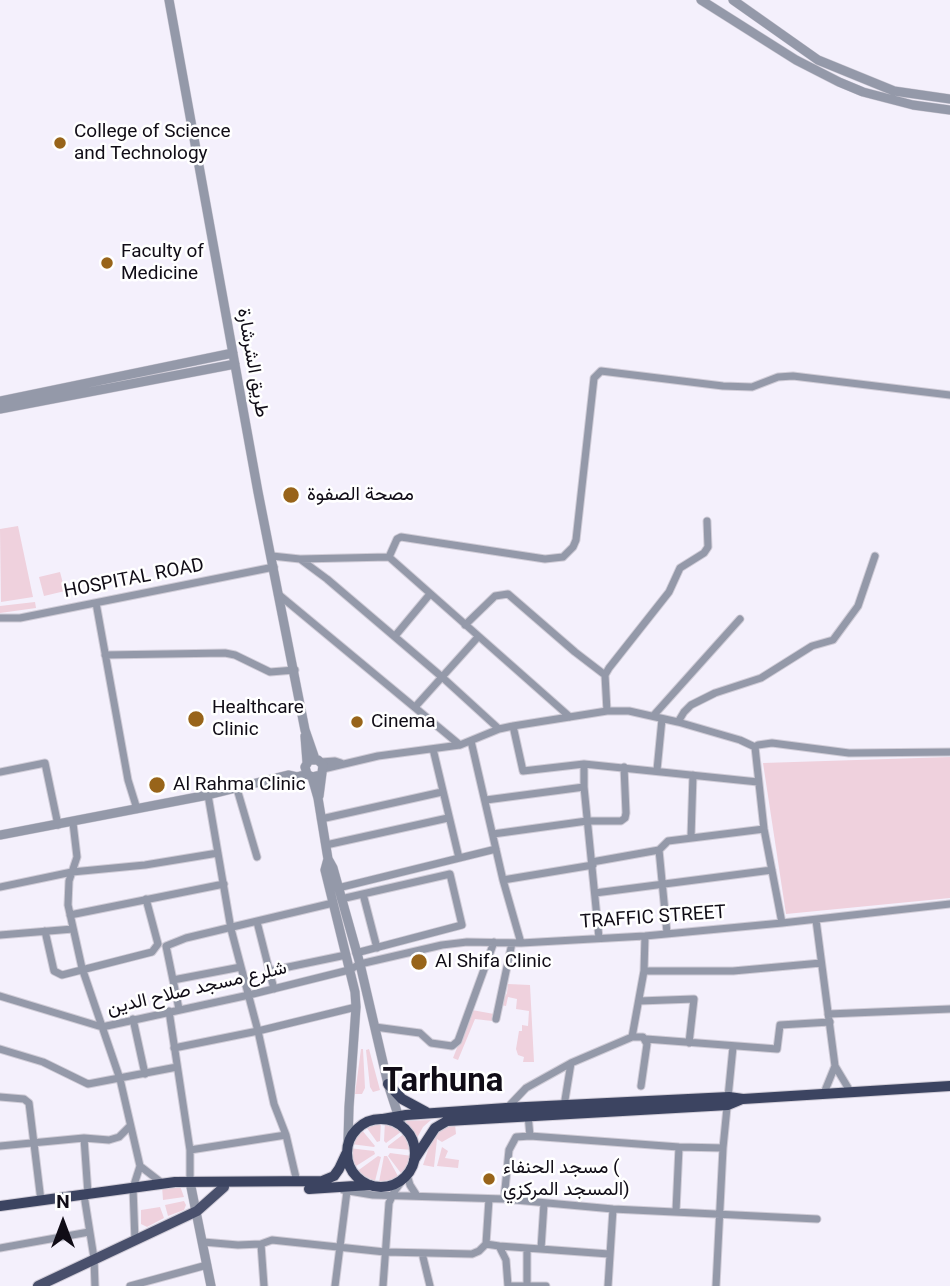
<!DOCTYPE html>
<html>
<head>
<meta charset="utf-8">
<style>
  body { margin:0 }
  #map { position:relative; width:950px; height:1286px; overflow:hidden; background:#f4f0fc; font-family:Roboto,sans-serif }
  canvas { display:block }
  .north { position:absolute; left:28px; top:1188px; width:70px; height:70px; -webkit-text-stroke:5px #fff; paint-order:stroke; rotate:0deg; font-size:19px; font-weight:700; line-height:28px; text-align:center; color:#100c16 }
  .north::after { content:''; display:block; margin:auto; width:24px; height:32px; background:#100c16; clip-path:polygon(50% 0,100% 100%,50% 72%,0 100%) }
</style>
</head>
<body>
<div id="map">
<canvas width="950" height="1286"></canvas>
<div class="north">N</div>
</div>
<script>
const context = document.querySelector('canvas').getContext('2d');
context.lineJoin = 'round';
function paint(path, color) { context.fillStyle = color; context.fill(path, 'evenodd'); }
const shape = rows => new Path2D(rows.map(r => 'M' + r).join(''));
function strokePath(path, color, width, dash) { context.strokeStyle = color; context.lineWidth = width; context.lineCap = dash ? 'butt' : 'round'; context.setLineDash(dash || []); context.stroke(path); }
function label(font, color, halo, rows, align = 'center') {
  context.font = font + ' Roboto,Vazirmatn,sans-serif'; context.lineWidth = 5; context.setLineDash([]); context.textBaseline = 'middle'; context.strokeStyle = halo; context.fillStyle = color; for (const [text, x, y, turn = 0] of rows) {
    context.save(); context.translate(x, y); context.rotate((+turn || 0) * Math.PI / 180); context.textAlign = isNaN(turn) ? turn : align; if (halo) context.strokeText(text, 0, 0); context.fillText(text, 0, 0); context.restore();
  }
}
paint(shape([
  [18,526,33,597,1,602,0,529],
  [60,572,65,591,44,596,39,577],
  [35,602,36,608,0,613,0,606],
  [950,757,950,898,786,914,763,763],
  [508,984,530,985,534,1062,523,1062,524,1057,518,1055,516,1049,519,1031,522,1031,522,1025,528,1026,529,1011,516,1009,517,999,508,997,506,1006,501,1005,507,993],
  [472,1010,494,1014,492,1021,475,1019,458,1060,453,1058],
  [361,1049,363,1049,365,1088,362,1094,355,1094],
  [369,1049,380,1090,373,1092,370,1087,366,1050],
  [376,1120,381,1121,380,1141,377,1142,364,1124],
  [431,1120,423,1127,417,1138,407,1128,406,1121],
  [385,1121,394,1123,402,1131,386,1143,384,1141],
  [455,1124,456,1134,442,1142,437,1139,434,1167,423,1165,433,1135,443,1127],
  [361,1129,375,1146,374,1147,351,1144,353,1135],
  [405,1133,411,1142,412,1150,388,1148,388,1146],
  [442,1147,448,1151,445,1158,459,1160,458,1168,437,1166],
  [349,1148,374,1151,375,1154,353,1168,349,1156],
  [390,1153,412,1156,409,1167,403,1176,388,1156],
  [378,1156,381,1157,375,1181,356,1172],
  [384,1156,387,1156,399,1178,379,1182],
  [162,1186,180,1186,184,1197,163,1200],
  [184,1201,186,1205,184,1210,168,1216,165,1205],
  [160,1207,164,1218,147,1227,141,1224,141,1210]
]), '#efd1dd');
const minor = shape([
  [272,556,300,559,327,579,442,677,499,729],
  [389,557,570,717],
  [300,559,389,557,397,539,401,537,545,559,563,557,573,547,576,540,594,378,601,371,723,386,752,387,778,377,793,376,950,395],
  [278,594,460,745],
  [96,603,128,780,137,809],
  [0,618,20,618,274,567],
  [465,625,495,596,508,594,575,652,605,675],
  [395,636,430,594],
  [105,655,225,653,235,655,270,672,295,670],
  [415,707,478,637],
  [607,711,605,675,609,668,669,592,680,568,704,553,708,547,707,521],
  [653,716,740,619],
  [678,722,684,712,691,705,715,693,761,678,812,646,833,640,858,606,875,556],
  [513,726,523,771,584,764,758,782],
  [471,741,503,880,521,943],
  [755,747,764,829,782,923],
  [433,749,459,858],
  [321,762,335,761,341,763],
  [584,764,584,787,599,938],
  [323,769,378,756,460,745,499,729,513,726,607,711,629,711,678,722,740,740,755,747,758,745,772,743,849,753,950,752],
  [657,770,662,719],
  [0,772,45,763,58,825],
  [237,789,257,857],
  [208,795,231,929,241,967],
  [486,800,584,787],
  [321,819,442,792],
  [73,823,77,857,69,881,68,905,82,968,120,1079,140,1166,133,1188,135,1241],
  [493,834,587,821,621,821,625,818,626,813,624,767],
  [691,837,693,775],
  [326,845,448,818],
  [659,850,667,933],
  [592,862,659,850,668,841,764,829],
  [503,880,593,865],
  [0,887,72,872,145,865,218,853],
  [338,888,496,849],
  [595,893,772,870],
  [363,894,377,948],
  [341,899,450,874,462,925,356,953],
  [70,915,224,884],
  [816,920,835,1066,850,1091],
  [257,922,274,989],
  [45,931,54,971,62,975,152,952,158,944,146,899],
  [0,935,73,929],
  [269,971,346,955],
  [644,971,733,971,821,963],
  [173,980,241,967,258,1031,274,1104,286,1135,297,1182],
  [0,996,102,1027,249,995,349,970,360,964,442,945,467,942,521,943,645,936,782,923,950,904],
  [639,1001,694,999,689,1043],
  [179,1009,166,946,186,938,333,903],
  [169,1011,190,1150,190,1182],
  [828,1014,950,1009],
  [133,1019,145,1074],
  [496,1019,512,943],
  [375,1027,420,1033,431,1043,452,1046,458,1041,494,942],
  [632,1037,643,1037,647,1044,641,1086],
  [646,1039,777,1049,780,1025,830,1022],
  [174,1048,258,1031,356,1007],
  [0,1049,43,1062,88,1084,177,1067],
  [824,1093,835,1066],
  [0,1097,24,1099,29,1103,41,1201],
  [564,1106,571,1063],
  [507,1108,526,1088,571,1063,632,1037,644,971,645,936],
  [528,1115,530,1136],
  [84,1138,109,1140,119,1137,130,1126],
  [0,1146,84,1138,88,1194],
  [190,1150,286,1135],
  [140,1166,162,1183],
  [407,1175,410,1185,417,1196],
  [343,1190,373,1195,504,1199,613,1209,817,1219],
  [84,1195,94,1258,95,1286],
  [504,1199,509,1150,516,1137,530,1136,679,1147,723,1148],
  [676,1211,679,1147],
  [203,1242,238,1245,261,1244,272,1240,385,1252,472,1254,479,1251,486,1244,489,1199],
  [261,1244,264,1286],
  [486,1244,499,1246,506,1260,508,1286],
  [499,1246,527,1248],
  [0,1248,89,1232],
  [541,1249,544,1203],
  [422,1253,430,1286],
  [130,1286,207,1265],
  [335,1286,347,1191],
  [383,1286,389,1203,394,1192,404,1178],
  [510,1286,546,1286],
  [527,1286,527,1248,609,1254],
  [608,1286,613,1209],
  [716,1286,723,1148,733,1047]
]);
const tertiary = shape([
  [169,0,258,492,305,730,315,759],
  [701,0,796,60,839,82,863,92,913,105,950,110],
  [733,0,818,60,894,91,950,99],
  [0,401,233,353],
  [0,409,235,364],
  [305,736,307,762],
  [312,777,318,798,328,859,325,870,355,992,356,1007,349,1107,348,1141],
  [319,796,323,765,318,760,309,760,305,767,307,774,312,777,320,775],
  [0,835,208,795,288,775,297,777,307,774],
  [328,859,333,868,360,964,388,1084,402,1127],
  [190,1182,211,1286]
]);
const primary = shape([
  [38,1286,197,1211,224,1187]
]);
const trunk = shape([
  [388,1084,402,1099,426,1112],
  [383,1119,406,1115,506,1108,729,1097,743,1099,950,1086],
  '347 1153a34 34 0 1 1 68 0a34 34 0 1 1-68 0Z',
  [414,1160,435,1128,447,1121,728,1105,740,1100],
  [309,1189,370,1185],
  [0,1206,175,1182,322,1181,334,1176,339,1169,346,1154]
]);
strokePath(minor, '#d0ccd7', 9);
strokePath(tertiary, '#d0ccd7', 10);
strokePath(primary, '#d0ccd7', 12);
strokePath(trunk, '#d0ccd7', 12);
strokePath(minor, '#9499a9', 7);
strokePath(tertiary, '#9499a9', 9);
strokePath(primary, '#49506c', 10);
strokePath(trunk, '#3c4461', 10);
for (const [x, y, r, color] of [
  [60,143,7,"#98641a"],
  [107,263,7,"#98641a"],
  [291,495,9,"#98641a"],
  [196,719,9,"#98641a"],
  [357,722,7,"#98641a"],
  [157,785,9,"#98641a"],
  [419,962,9,"#98641a"],
  [489,1179,7,"#98641a"]
]) { const dot = new Path2D(); dot.arc(x, y, r, 0, 2 * Math.PI); context.fillStyle = color; context.fill(dot); strokePath(dot, '#fff', 2.5); }
label('19px', '#100c16', '#fff', [
  ["College of Science",74,132],
  ["and Technology",74,154],
  ["Faculty of",121,252],
  ["Medicine",121,274],
  ["مصحة الصفوة",307,495],
  ["Healthcare",212,708],
  ["Clinic",212,730],
  ["Cinema",371,722],
  ["Al Rahma Clinic",173,785],
  ["Al Shifa Clinic",435,962],
  ["مسجد الحنفاء (",503,1168],
  ["المسجد المركزي)",503,1190]
], 'left');
label('19px', '#100c16', '#fff', [
  ["طريق الشرشارة",252,363,80],
  ["HOSPITAL ROAD",134,579,-11],
  ["TRAFFIC STREET",653,918,-4],
  ["شلرع مسجد صلاح الدين",197,989,-13]
]);
label('bold 33px', '#100c16', '#fff', [
  ["Tarhuna",443,1083]
]);
</script>
</body>
</html>
